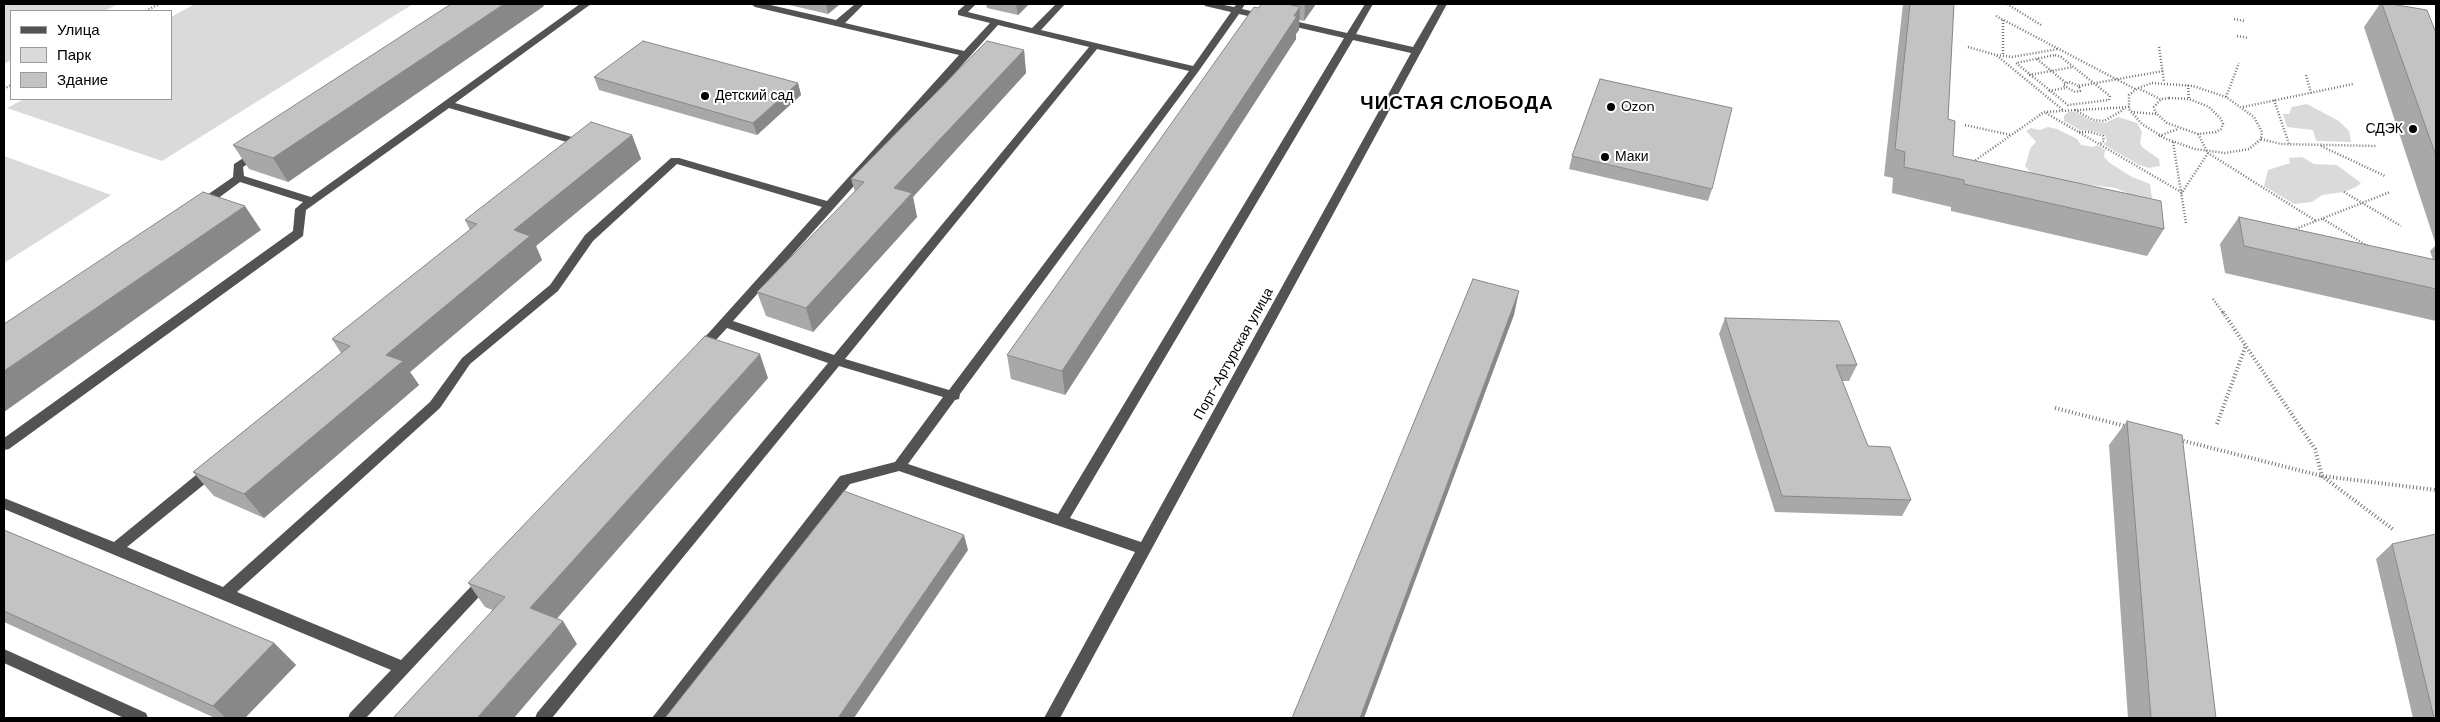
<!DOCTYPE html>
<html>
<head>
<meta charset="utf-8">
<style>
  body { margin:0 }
  #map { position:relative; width:2440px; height:722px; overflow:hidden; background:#fff; font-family:"DM Sans",sans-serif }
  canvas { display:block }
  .frame { position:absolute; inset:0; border:5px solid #000; pointer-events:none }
  .legend { position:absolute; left:10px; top:10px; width:162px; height:90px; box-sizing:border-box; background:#fff; border:1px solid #999; margin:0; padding:6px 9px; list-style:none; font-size:15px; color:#000 }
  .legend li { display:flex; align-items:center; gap:10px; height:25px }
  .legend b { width:25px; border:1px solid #999 }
</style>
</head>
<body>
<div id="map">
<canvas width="2440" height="722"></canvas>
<div class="frame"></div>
<ul class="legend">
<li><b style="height:6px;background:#535353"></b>Улица</li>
<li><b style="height:14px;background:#dadada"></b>Парк</li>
<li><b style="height:14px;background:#c3c3c3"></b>Здание</li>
</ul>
</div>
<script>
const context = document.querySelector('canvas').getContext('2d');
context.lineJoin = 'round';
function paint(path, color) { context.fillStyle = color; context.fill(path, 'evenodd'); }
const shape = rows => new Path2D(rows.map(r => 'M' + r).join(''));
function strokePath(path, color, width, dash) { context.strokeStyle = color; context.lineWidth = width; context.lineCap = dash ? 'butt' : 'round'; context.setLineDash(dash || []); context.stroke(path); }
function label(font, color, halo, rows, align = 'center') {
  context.font = font + ' "DM Sans",sans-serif'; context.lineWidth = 4; context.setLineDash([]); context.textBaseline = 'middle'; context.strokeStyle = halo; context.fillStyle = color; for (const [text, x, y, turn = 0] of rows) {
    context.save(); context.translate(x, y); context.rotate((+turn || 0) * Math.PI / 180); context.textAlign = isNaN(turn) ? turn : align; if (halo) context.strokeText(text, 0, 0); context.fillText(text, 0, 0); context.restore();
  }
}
paint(shape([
  [4,4,118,4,104,11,11,11,11,60,4,64],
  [195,4,413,4,162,161,7,108,24,99,171,99,171,17],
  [2307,104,2339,121,2349,131,2351,142,2316,141,2313,130,2287,127,2283,114,2289,114,2292,107],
  [2068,112,2075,112,2092,121,2105,123,2118,117,2137,123,2142,132,2140,143,2142,147,2159,159,2160,166,2149,168,2139,165,2103,144,2107,142,2105,135,2093,131,2080,130,2064,121,2064,116],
  [2048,127,2057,129,2077,139,2081,145,2094,147,2097,145,2105,150,2104,157,2110,163,2132,177,2150,184,2152,198,2136,197,2116,188,2048,180,2032,174,2025,166,2031,147,2036,142,2026,131,2031,128,2040,130],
  [4,156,111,195,4,263],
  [2302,157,2314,164,2337,165,2361,183,2356,187,2344,192,2322,195,2312,202,2294,204,2264,186,2268,170,2290,163,2289,158]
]), '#dadada');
strokePath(shape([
  [2007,4,2041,25],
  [146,11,159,4],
  [1996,16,2135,89],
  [2234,19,2244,21],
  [2003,20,2003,56],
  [2237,36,2248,38],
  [1968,47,1996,55,2063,110],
  [2159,47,2164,82],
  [1997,55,2012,57,2058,49],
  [2055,55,2061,57,2110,96,2109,100,2068,105,2016,63,2055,55],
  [2037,59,2066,83],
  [2029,75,2073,67],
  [2306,75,2311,93],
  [2069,82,2079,86,2080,91,2075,92,2063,85,2069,82],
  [2152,83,2193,86,2226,97,2254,117,2262,132,2261,139,2249,149,2225,153,2195,149,2166,139,2142,124,2129,109,2129,95,2138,88,2152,83],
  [2188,85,2189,99],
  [2079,86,2163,71],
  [2138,88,2160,99],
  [4,89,11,85],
  [2049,91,2065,88],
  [2226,97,2239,63],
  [2169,98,2189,99,2209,107,2221,119,2223,124,2221,129,2216,132,2198,134,2167,123,2155,112,2154,107,2161,99,2169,98],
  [2274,100,2289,144],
  [2243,107,2353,84],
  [2075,110,2093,120,2104,121,2123,110,2124,107],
  [2131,112,2156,114],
  [2046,113,2181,192],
  [1965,125,2011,135],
  [2079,132,2091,132,2103,136,2104,141,2100,144],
  [2198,134,2208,153,2316,221],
  [2159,136,2178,129],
  [2261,139,2281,144,2376,146],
  [2173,142,2186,223],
  [2321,146,2385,176],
  [1973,162,2044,112,2129,107],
  [2344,192,2401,226],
  [2181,194,2208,153],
  [2323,219,2369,247],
  [2293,230,2390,192],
  [2213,299,2224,314]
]), '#757575', 2.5, [1, 2]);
strokePath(shape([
  [2223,312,2315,449,2322,476,2394,530],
  [2055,408,2125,426],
  [2217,424,2246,345],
  [2180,440,2322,476,2436,490]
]), '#757575', 4, [1, 2.5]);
paint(shape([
  [580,4,591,4,455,103,582,140,583,142,577,148,569,148,568,146,570,143,449,108,306,210,303,236,9,449,4,450,4,438,293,231,295,209,303,202,240,182,205,208,197,208,195,205,197,202,233,177,234,164,254,151,262,151,262,155,243,167,244,176,311,197,580,4],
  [751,4,766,4,836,20,855,4,864,4,845,23,964,51,990,23,958,15,958,11,966,4,976,4,968,12,1032,28,1056,4,1065,4,1041,30,1193,66,1231,12,1205,6,1204,4,1219,4,1234,7,1237,4,1245,4,1242,9,1347,33,1365,4,1373,4,1356,34,1413,47,1438,4,1447,4,1060,718,1044,718,1135,552,899,471,850,484,669,718,652,718,840,476,895,462,943,397,839,366,552,718,535,718,537,713,828,363,727,328,704,353,696,353,694,350,696,347,822,207,677,164,593,241,558,291,470,364,440,408,237,592,401,660,480,577,485,575,490,577,492,581,490,585,366,718,348,718,350,713,391,670,4,509,4,498,114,542,207,466,217,466,219,470,217,474,127,547,223,587,430,402,462,358,550,285,585,235,671,158,679,158,827,201,959,55,755,7,751,4],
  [1239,14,1344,38,1058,514,908,464,955,400,959,399,960,394,1198,72,1239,14],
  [998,25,1089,47,834,355,733,321,998,25],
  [1353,40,1411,53,1141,542,1070,518,1353,40],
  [1097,49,1189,71,949,390,845,359,1097,49],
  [4,649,146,713,148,718,124,718,4,663,4,649]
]), '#535353');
paint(shape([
  [785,4,840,4,828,14],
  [986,4,1029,4,1018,15,987,8],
  [1262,4,1316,4,1304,21,1299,20,1299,30,1296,34,1296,39,1065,395,1011,379,1007,355],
  [1903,4,1954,4,1948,119,1953,156,2164,229,2147,256,1951,211,1951,207,1892,193,1893,178,1884,176],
  [2380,4,2382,4,2436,33,2436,321,2225,273,2220,244,2239,217,2433,260,2430,251,2436,245,2364,27],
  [544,6,288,182,249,169,233,145],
  [1024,50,1026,73,913,197,917,217,813,332,766,316,757,292,855,192,851,179],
  [594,77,798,83,801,95,757,135,599,90],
  [632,135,641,159,536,246,542,260,410,372,419,385,264,518,214,496,193,472,341,353,332,339,470,230,465,220],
  [1572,156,1712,189,1708,201,1569,169],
  [1725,318,1857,365,1849,381,1842,381,1868,446,1911,500,1902,516,1775,512,1719,334],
  [768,378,556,618,577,644,485,607,468,583],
  [2127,421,2216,718,2128,718,2109,445],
  [4,530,274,643,296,665,245,718,215,718,4,622],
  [2392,544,2436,718,2413,718,2376,559]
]), '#a8a8a8');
paint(shape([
  [504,4,542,4,544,6,288,182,273,158],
  [826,4,840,4,828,14],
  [1016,4,1029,4,1018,15],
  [1305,4,1316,4,1304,21],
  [1300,7,1299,30,1296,34,1296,39,1065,395,1062,371],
  [1024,50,1026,73,913,197,917,217,813,332,806,308,894,188],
  [798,83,801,95,757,135,753,123],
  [632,135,641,159,536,246,542,260,410,372,419,385,264,518,244,494,514,230],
  [245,206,261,230,4,412,4,371],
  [1519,291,1514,315,1364,718,1360,718],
  [760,354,768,378,546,631,530,608],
  [964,535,968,550,854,718,838,718],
  [563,621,577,644,514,718,477,718],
  [274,643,296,665,245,718,226,718,213,706]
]), '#888');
const building = shape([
  [451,4,504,4,273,158,233,145,451,4],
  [1262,4,1287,4,1300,7,1294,16,1297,16,1062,371,1007,355,1254,7,1258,8,1262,4],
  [1910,4,1954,4,1948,119,1955,121,1953,156,2161,201,2164,229,1964,184,1964,180,1904,167,1905,152,1895,149,1910,4],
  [2382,4,2391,4,2427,10,2436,33,2436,156,2382,4],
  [643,41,798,83,753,123,594,77,643,41],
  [987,41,1024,50,894,188,912,193,806,308,757,292,864,182,851,179,987,41],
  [1600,79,1732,108,1712,189,1572,156,1600,79],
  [591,122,632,135,514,230,530,236,386,355,403,361,244,494,193,472,350,346,332,339,477,224,465,220,591,122],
  [203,192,245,206,4,371,4,324,203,192],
  [2239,217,2436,260,2436,289,2244,246,2239,217],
  [1473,279,1519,291,1360,718,1292,718,1473,279],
  [1725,318,1839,321,1857,365,1836,365,1868,446,1890,447,1911,500,1782,496,1725,318],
  [705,336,760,354,530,608,563,621,477,718,393,718,505,597,468,583,705,336],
  [2127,421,2182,435,2216,718,2151,718,2127,421],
  [844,491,964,535,838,718,665,718,844,491],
  [4,530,274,643,213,706,4,611,4,530],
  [2436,534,2436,718,2434,718,2392,544,2436,534]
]);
paint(building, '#c3c3c3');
strokePath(building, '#888', 1);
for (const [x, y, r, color] of [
  [705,96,5,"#000"],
  [1611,107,5,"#000"],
  [2413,129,5,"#000"],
  [1605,157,5,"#000"]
]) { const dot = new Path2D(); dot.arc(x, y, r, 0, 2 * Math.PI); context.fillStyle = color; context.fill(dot); strokePath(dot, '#fff', 2); }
label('14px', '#000', '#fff', [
  ["Детский сад",715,96],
  ["Ozon",1621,107],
  ["СДЭК",2403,129,"right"],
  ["Маки",1615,157]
], 'left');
label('14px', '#000', '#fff', [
  ["Порт-Артурская улица",1234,354,-61]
]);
context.letterSpacing = '1px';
label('bold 19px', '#000', '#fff', [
  ["ЧИСТАЯ СЛОБОДА",1457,104]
]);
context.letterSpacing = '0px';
</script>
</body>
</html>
